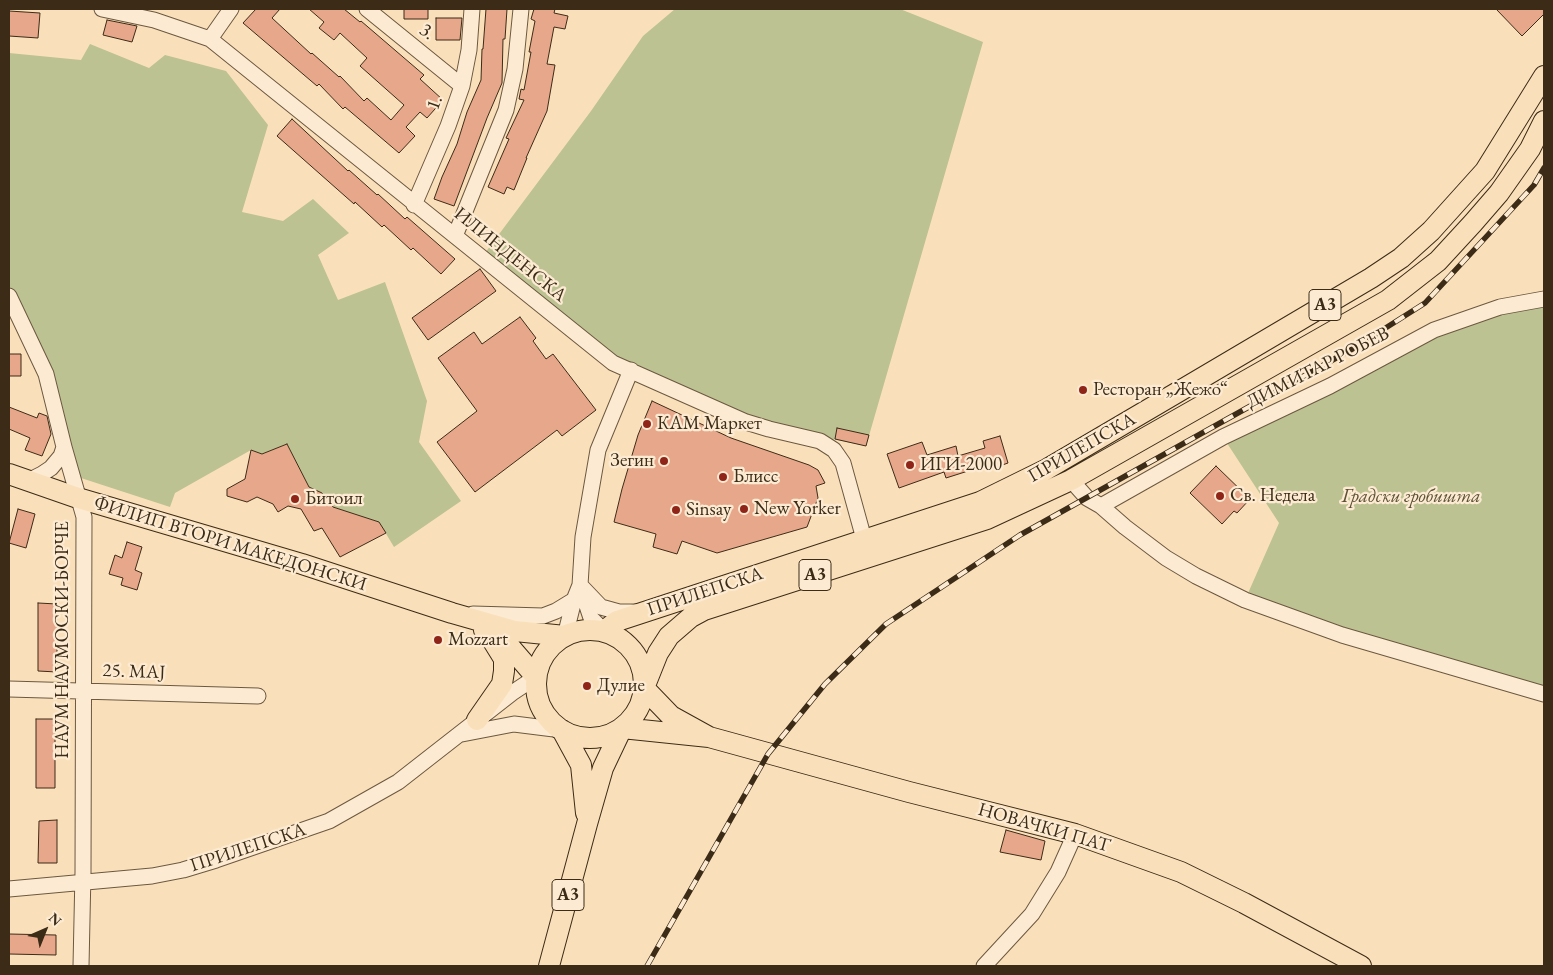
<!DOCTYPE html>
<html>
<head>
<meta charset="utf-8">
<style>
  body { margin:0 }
  #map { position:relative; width:1553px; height:975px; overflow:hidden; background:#fae0ba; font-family:"EB Garamond",serif }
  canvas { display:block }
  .frame { position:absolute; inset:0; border:10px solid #3c2b17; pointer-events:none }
  .north { position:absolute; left:20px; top:905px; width:50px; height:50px; -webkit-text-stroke:4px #fcebd2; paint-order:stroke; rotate:44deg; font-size:14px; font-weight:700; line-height:20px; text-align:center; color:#3c2b17 }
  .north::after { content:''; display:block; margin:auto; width:18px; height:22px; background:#3c2b17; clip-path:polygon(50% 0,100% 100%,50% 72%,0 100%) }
</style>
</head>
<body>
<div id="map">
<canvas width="1553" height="975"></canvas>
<div class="frame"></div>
<div class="north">N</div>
</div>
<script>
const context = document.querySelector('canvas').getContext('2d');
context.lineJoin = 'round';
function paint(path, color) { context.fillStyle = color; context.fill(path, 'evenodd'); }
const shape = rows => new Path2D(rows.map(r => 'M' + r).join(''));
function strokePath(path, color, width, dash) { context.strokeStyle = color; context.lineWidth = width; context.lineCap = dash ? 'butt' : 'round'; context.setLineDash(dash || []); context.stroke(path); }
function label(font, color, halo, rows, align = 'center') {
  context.font = font + ' "EB Garamond",serif'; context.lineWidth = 4.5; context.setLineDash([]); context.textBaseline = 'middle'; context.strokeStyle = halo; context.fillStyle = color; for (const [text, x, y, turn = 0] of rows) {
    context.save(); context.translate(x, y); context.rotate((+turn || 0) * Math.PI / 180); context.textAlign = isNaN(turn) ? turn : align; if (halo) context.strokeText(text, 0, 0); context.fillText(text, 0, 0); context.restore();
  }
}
paint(shape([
  [675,9,900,9,983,42,866,446,822,437,769,429,613,363,482,257,591,111,643,36],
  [90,44,149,68,165,55,226,71,268,125,242,212,283,221,313,199,349,233,318,255,338,300,385,282,427,401,419,442,461,501,394,547,379,522,333,507,322,493,309,487,287,444,262,454,251,450,175,493,170,507,81,478,68,463,46,374,9,296,9,53,81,60],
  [1544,299,1544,694,1245,600,1279,523,1223,437,1434,330]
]), '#bcc291');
const building = shape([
  [256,9,280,9,272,18,311,54,312,53,339,77,340,76,364,101,367,98,391,120,404,105,360,66,367,58,340,33,334,40,319,28,324,22,309,9,344,9,360,22,361,21,424,75,420,79,443,100,427,118,420,112,406,127,415,136,399,153,345,107,343,109,319,84,317,86,243,23,256,9],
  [404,9,428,9,428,19,404,19,404,9],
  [486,9,507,9,505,39,503,39,502,83,487,118,454,206,434,199,442,177,457,144,467,112,481,80,482,49,483,49,486,9],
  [534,9,555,9,554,13,568,16,565,29,554,27,547,64,555,65,547,111,526,158,527,158,514,190,507,187,504,194,488,187,509,139,506,138,524,100,519,99,521,89,524,90,531,52,529,52,535,21,531,19,534,9],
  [1496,9,1544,9,1544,14,1522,36,1496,9],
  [9,11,40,13,38,38,9,36,9,11],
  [436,18,462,18,460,40,436,40,436,18],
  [107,20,137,26,132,42,103,35,107,20],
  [292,119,348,171,349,170,377,195,378,194,405,219,407,217,455,259,441,274,413,248,411,250,384,225,382,227,355,202,354,204,277,136,292,119],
  [480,269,496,291,428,340,412,318,480,269],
  [520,317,536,338,533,341,546,359,553,354,596,410,562,436,557,430,475,492,437,442,477,411,438,358,474,332,482,344,520,317],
  [9,354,21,354,21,376,9,376,9,354],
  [652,401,731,438,809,465,818,470,825,483,816,486,818,498,807,527,717,553,682,541,677,554,653,547,656,534,614,522,622,489,638,435,652,401],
  [9,407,37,418,39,413,47,416,51,434,42,456,25,450,30,438,9,429,9,407],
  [837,428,869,435,866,446,835,439,837,428],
  [1000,436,1008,463,991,469,987,465,946,478,944,472,899,488,887,454,922,442,927,455,956,446,958,456,985,448,983,441,1000,436],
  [287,444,309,487,322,493,333,507,379,522,386,533,340,557,322,528,314,531,301,509,288,506,278,512,273,504,257,497,247,502,227,496,227,489,245,479,251,450,262,454,287,444],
  [1216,466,1250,499,1237,513,1234,511,1222,524,1190,493,1216,466],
  [18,509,35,514,26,548,9,543,18,509],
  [127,542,142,547,135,570,142,573,137,590,121,585,123,578,109,574,115,555,122,558,127,542],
  [38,603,57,604,57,672,38,671,38,603],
  [36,719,55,719,55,788,36,788,36,719],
  [57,820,57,863,38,863,39,821,57,820],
  [1006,830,1045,841,1041,860,1000,852,1006,830],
  [9,934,56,935,56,955,9,954,9,934]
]);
paint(building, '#e7a78a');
strokePath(building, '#3c2b17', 1);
const minor = shape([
  [102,9,154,20,210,39,613,363,746,422,769,429,820,441,834,450,843,463,864,539],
  [367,9,462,86],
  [210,39,231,9],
  [414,205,448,126,462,86,469,50,472,9],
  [455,236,506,110,515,69,521,9],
  [9,296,46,374,64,447,84,517,83,872,81,966],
  [1071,480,1087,498,1101,506,1223,437,1330,386,1434,330,1500,307,1544,299],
  [28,481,42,474,51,468,61,456,64,447],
  [1101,506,1125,527,1166,558,1196,576,1245,600,1342,635,1544,694],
  [580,585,601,607,619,612,636,612],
  [582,591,591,618,604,631],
  [473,614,543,616,556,611,574,600,580,585,583,537,598,450,631,370],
  [565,636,574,600],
  [9,689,258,696],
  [462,734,514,724,562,730],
  [9,889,152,876,183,870,216,860,329,821,398,782,512,693,536,677],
  [984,966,1032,914,1058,872,1075,834]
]);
const major = shape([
  [9,474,78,498,302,564,452,613,515,631,565,636],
  '536 684a54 54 0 1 1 108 0a54 54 0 1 1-108 0Z',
  [484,630,504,640,536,677],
  [604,631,617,621,980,502,1047,469,1178,392,1371,278,1401,258,1431,231,1485,171,1544,76],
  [477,720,502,684,504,671,504,659,491,638],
  [562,730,581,765,586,813],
  [709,737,671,716,644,688,658,653,669,636,691,617,704,610,987,519,1071,480,1388,300,1438,261,1473,223,1499,193,1530,149,1544,121],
  [549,966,587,824,603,768,622,728,709,737,909,792,1075,834,1181,872,1244,903,1361,966]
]);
strokePath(minor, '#6c5840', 17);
strokePath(major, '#3c2b17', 22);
strokePath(minor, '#fcebd2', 15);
strokePath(major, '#fae0ba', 20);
const rail = shape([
  [647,966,768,754,825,684,886,624,1020,535,1354,348,1425,303,1534,185,1544,168]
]);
strokePath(rail, '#3c2b17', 5.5);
strokePath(rail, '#fcebd2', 4, [11]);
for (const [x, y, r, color] of [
  [1083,390,5,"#8f2418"],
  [647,424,5,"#8f2418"],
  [664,461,5,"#8f2418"],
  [910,465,5,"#8f2418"],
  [723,477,5,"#8f2418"],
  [1220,496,5,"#8f2418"],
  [295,499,5,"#8f2418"],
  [744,509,5,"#8f2418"],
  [676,510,5,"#8f2418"],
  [438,640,5,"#8f2418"],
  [587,686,5,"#8f2418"]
]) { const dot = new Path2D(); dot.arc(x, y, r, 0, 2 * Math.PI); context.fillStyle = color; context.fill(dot); strokePath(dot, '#fcebd2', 2); }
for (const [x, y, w] of [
  [1325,305,32],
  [815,575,32],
  [568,895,32]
]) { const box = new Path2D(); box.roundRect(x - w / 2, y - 15.5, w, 31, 4); context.fillStyle = '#fcebd2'; context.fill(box); strokePath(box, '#3c2b17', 1); }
label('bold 18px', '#3c2b17', null, [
  ["A3",1325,305],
  ["A3",815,575],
  ["A3",568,895]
]);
label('19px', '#3c2b17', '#fcebd2', [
  ["3.",427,32,39],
  ["1.",435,103,-70],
  ["ИЛИНДЕНСКА",510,255,39],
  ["ДИМИТАР РОБЕВ",1318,368,-27],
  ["ПРИЛЕПСКА",1082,448,-30],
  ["ФИЛИП ВТОРИ МАКЕДОНСКИ",230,544,17],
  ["ПРИЛЕПСКА",705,592,-18],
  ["НАУМ НАУМОСКИ-БОРЧЕ",63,640,-90],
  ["25. МАЈ",134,672,2],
  ["НОВАЧКИ ПАТ",1044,828,16],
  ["ПРИЛЕПСКА",248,848,-18]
]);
label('19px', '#3c2b17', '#fcebd2', [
  ["Ресторан „Жежо“",1093,390],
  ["КАМ Маркет",657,424],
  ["Зегин",654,461,"right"],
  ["ИГИ-2000",920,465],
  ["Блисс",733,477],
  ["Св. Недела",1230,496],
  ["Битоил",305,499],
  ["New Yorker",754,509],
  ["Sinsay",686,510],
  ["Mozzart",448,640],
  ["Дулие",597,686]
], 'left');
label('italic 19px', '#5c5136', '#fcebd2', [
  ["Градски гробишта",1411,497]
]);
</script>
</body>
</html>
